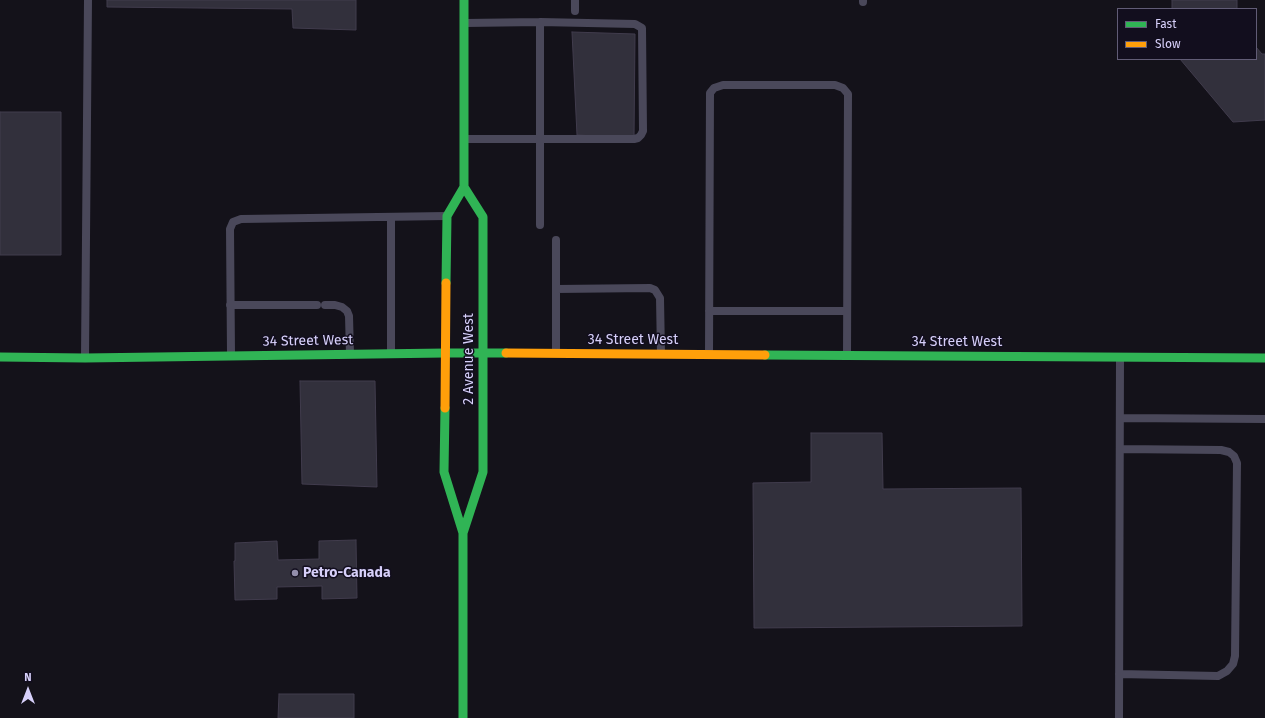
<!DOCTYPE html>
<html>
<head>
<meta charset="utf-8">
<style>
  body { margin:0 }
  #map { position:relative; width:1265px; height:718px; overflow:hidden; background:#14121a; font-family:"Fira Sans",sans-serif }
  canvas { display:block }
  .legend { position:absolute; left:1117px; top:8px; width:140px; height:52px; box-sizing:border-box; background:#120e1e; border:1px solid #615c76; margin:0; padding:5px 7px; list-style:none; font-size:12px; color:#d7d0fa }
  .legend li { display:flex; align-items:center; gap:8px; height:20px }
  .legend b { width:20px; border:1px solid #615c76 }
  .north { position:absolute; left:8px; top:670px; width:40px; height:40px; -webkit-text-stroke:3px #120e1e; paint-order:stroke; rotate:0deg; font-size:11px; font-weight:700; line-height:16px; text-align:center; color:#d7d0fa }
  .north::after { content:''; display:block; margin:auto; width:14px; height:18px; background:#d7d0fa; clip-path:polygon(50% 0,100% 100%,50% 72%,0 100%) }
</style>
</head>
<body>
<div id="map">
<canvas width="1265" height="718"></canvas>
<ul class="legend">
<li><b style="height:5px;background:#30b455"></b>Fast</li>
<li><b style="height:5px;background:#ff9f0a"></b>Slow</li>
</ul>
<div class="north">N</div>
</div>
<script>
const context = document.querySelector('canvas').getContext('2d');
context.lineJoin = 'round';
function paint(path, color) { context.fillStyle = color; context.fill(path, 'evenodd'); }
const shape = rows => new Path2D(rows.map(r => 'M' + r).join(''));
function strokePath(path, color, width, dash) { context.strokeStyle = color; context.lineWidth = width; context.lineCap = dash ? 'butt' : 'round'; context.setLineDash(dash || []); context.stroke(path); }
function label(font, color, halo, rows, align = 'center') {
  context.font = font + ' "Fira Sans",sans-serif'; context.lineWidth = 3; context.setLineDash([]); context.textBaseline = 'middle'; context.strokeStyle = halo; context.fillStyle = color; for (const [text, x, y, turn = 0] of rows) {
    context.save(); context.translate(x, y); context.rotate((+turn || 0) * Math.PI / 180); context.textAlign = isNaN(turn) ? turn : align; if (halo) context.strokeText(text, 0, 0); context.fillText(text, 0, 0); context.restore();
  }
}
const building = shape([
  [107,0,356,0,356,30,293,28,292,9,107,7,107,0],
  [1172,0,1237,0,1237,9,1172,9,1172,0],
  [572,32,635,34,634,138,577,135,572,32],
  [1256,47,1262,54,1265,54,1265,120,1233,122,1180,59,1256,59,1256,47],
  [0,112,61,112,61,255,0,255,0,112],
  [300,381,375,381,377,487,302,484,300,381],
  [811,433,882,433,883,489,1021,488,1022,626,754,628,753,483,811,482,811,433],
  [356,540,357,598,322,599,322,586,277,587,277,599,235,600,234,561,235,561,235,543,277,541,278,560,319,559,319,541,356,540],
  [279,694,354,694,354,718,278,718,279,694]
]);
paint(building, '#32303c');
strokePath(building, '#413c4d', 1);
strokePath(shape([
  [575,0,575,11],
  [863,0,863,2],
  [465,23,540,22,540,225],
  [465,139,634,139,638,138,641,135,643,131,642,28,635,24,540,22],
  [556,289,650,288,655,290,660,298,661,354],
  [230,305,317,305],
  [325,305,335,305,342,307,347,311,349,316,350,354],
  [709,311,847,311],
  [391,352,391,217],
  [556,353,556,240],
  [709,353,710,93,714,88,723,85,835,85,843,88,848,94,847,354],
  [231,354,230,229,233,222,241,219,446,216],
  [85,357,88,0],
  [1120,418,1265,419],
  [1119,674,1218,676,1227,671,1233,664,1235,656,1237,463,1234,456,1229,452,1221,450,1120,449],
  [1119,718,1120,358]
]), '#4a485a', 8);
strokePath(shape([
  [446,283,447,216,464,187,464,0],
  [765,355,1265,358],
  [0,357,85,358,445,353,506,353],
  [445,408,444,472,463,533,463,718],
  [463,533,483,472,483,217,464,187]
]), '#30b455', 9);
strokePath(shape([
  [506,353,765,355],
  [445,408,446,283]
]), '#ff9f0a', 9);
for (const [x, y, r, color] of [
  [295,573,4,"#938eac"]
]) { const dot = new Path2D(); dot.arc(x, y, r, 0, 2 * Math.PI); context.fillStyle = color; context.fill(dot); strokePath(dot, '#120e1e', 1.5); }
label('14px', '#d7d0fa', '#120e1e', [
  ["34 Street West",633,340],
  ["34 Street West",308,341,-1],
  ["34 Street West",957,342],
  ["2 Avenue West",469,359,-90]
]);
label('bold 14px', '#d7d0fa', '#120e1e', [
  ["Petro-Canada",303,573]
], 'left');
</script>
</body>
</html>
